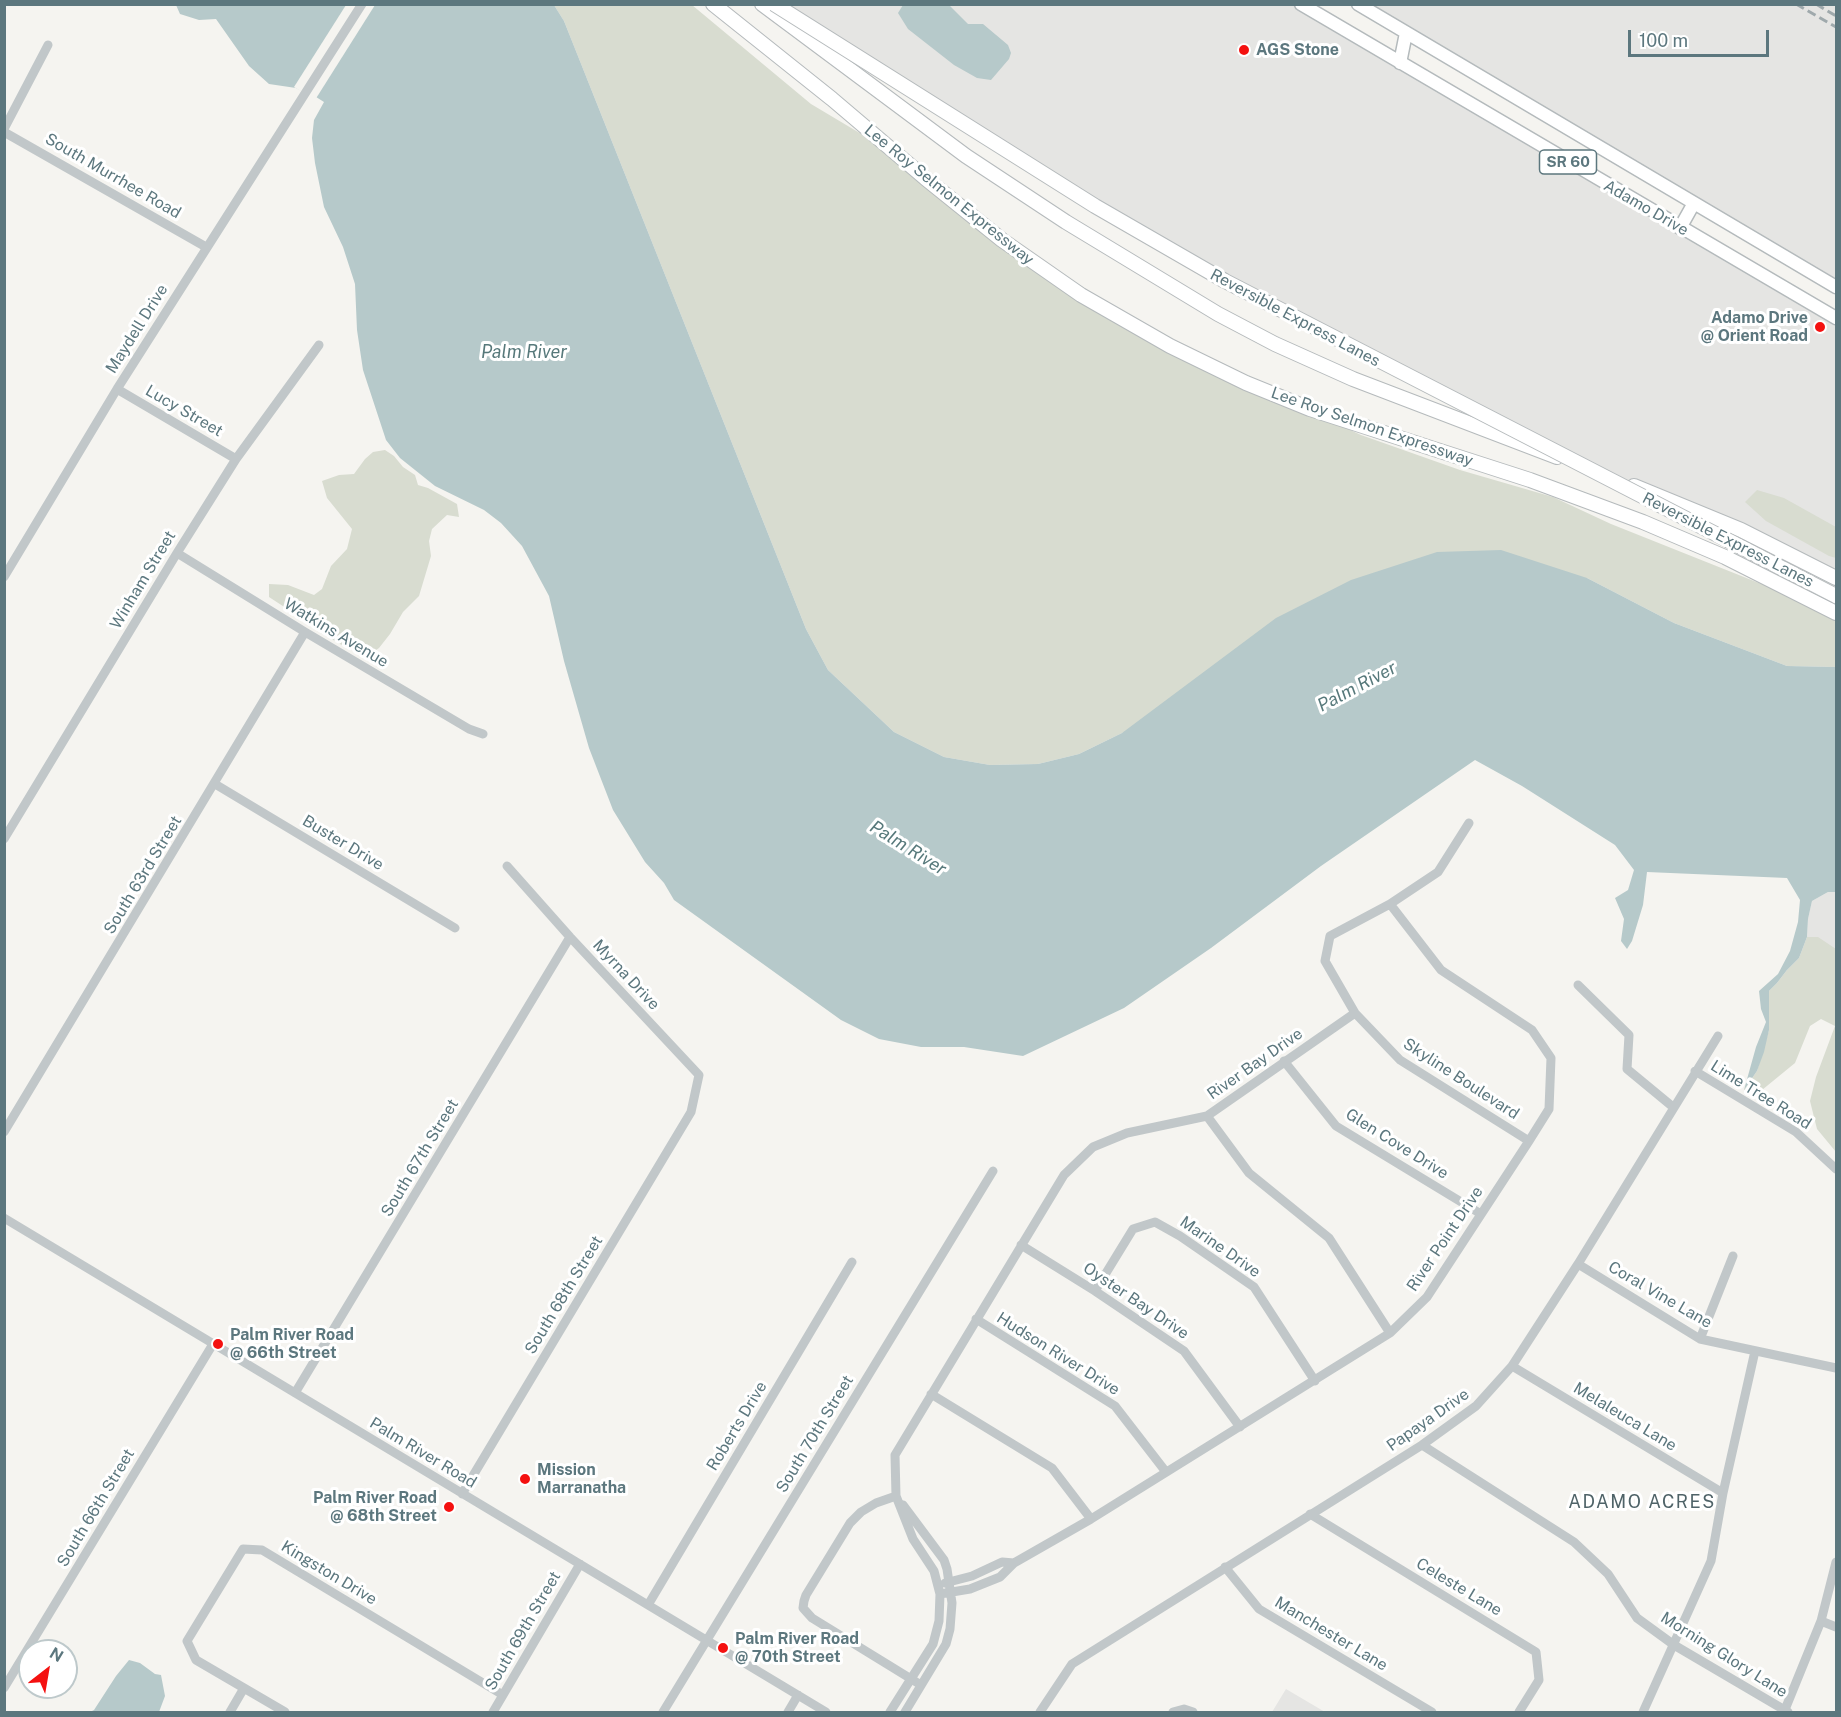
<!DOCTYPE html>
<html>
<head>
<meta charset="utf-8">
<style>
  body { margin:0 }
  #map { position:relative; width:1841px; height:1717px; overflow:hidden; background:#f5f4f0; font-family:"Public Sans",sans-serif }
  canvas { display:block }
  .frame { position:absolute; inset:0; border:6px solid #5c777e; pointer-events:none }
  .north { position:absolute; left:18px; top:1639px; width:60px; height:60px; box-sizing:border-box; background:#fff; border:2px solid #bec9cb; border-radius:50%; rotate:31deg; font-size:16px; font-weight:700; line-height:24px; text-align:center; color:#5c777e }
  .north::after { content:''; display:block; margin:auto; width:21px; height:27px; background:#f41110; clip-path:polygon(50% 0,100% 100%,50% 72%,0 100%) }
  .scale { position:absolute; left:1628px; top:30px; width:141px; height:27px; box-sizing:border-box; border:3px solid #5c777e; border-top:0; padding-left:8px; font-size:18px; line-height:21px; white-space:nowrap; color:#5c777e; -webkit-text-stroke:4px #fff; paint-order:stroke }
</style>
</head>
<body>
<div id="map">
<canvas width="1841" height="1717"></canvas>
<div class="frame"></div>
<div class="north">N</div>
<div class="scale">100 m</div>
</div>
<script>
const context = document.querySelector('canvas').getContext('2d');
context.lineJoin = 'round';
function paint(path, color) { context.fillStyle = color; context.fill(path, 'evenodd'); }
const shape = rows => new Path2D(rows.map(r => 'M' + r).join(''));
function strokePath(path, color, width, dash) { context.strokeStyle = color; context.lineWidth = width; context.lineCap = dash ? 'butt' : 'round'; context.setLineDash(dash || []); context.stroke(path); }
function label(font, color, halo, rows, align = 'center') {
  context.font = font + ' "Public Sans",sans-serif'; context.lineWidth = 6; context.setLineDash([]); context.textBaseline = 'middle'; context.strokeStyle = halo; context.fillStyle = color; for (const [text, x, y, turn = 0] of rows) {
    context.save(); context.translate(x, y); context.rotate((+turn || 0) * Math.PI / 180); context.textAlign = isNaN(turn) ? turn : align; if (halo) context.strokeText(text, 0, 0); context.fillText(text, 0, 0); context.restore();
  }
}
paint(shape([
  [770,5,1305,5,1836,317,1836,576,1503,430,1301,325],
  [1367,5,1836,5,1836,281],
  [1828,892,1836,892,1836,966,1807,937,1808,919,1812,901],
  [1286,1689,1325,1712,1272,1712]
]), '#e5e5e3');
paint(shape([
  [554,5,692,5,811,104,868,138,1023,250,1133,318,1255,386,1361,435,1460,470,1553,497,1611,524,1769,587,1836,620,1836,667,1787,666,1674,623,1587,578,1122,733,1079,754,1038,764,990,765,944,757,894,732,828,670,806,629,564,21],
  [385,450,394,456,403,467,415,475,418,485,428,488,457,504,459,517,447,515,432,529,429,541,431,556,419,596,403,612,390,634,379,648,369,655,337,643,326,634,319,623,295,614,269,597,269,584,288,585,314,595,322,589,331,566,347,549,352,529,327,498,322,481,339,475,354,474,365,459,373,452],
  [1757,490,1784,498,1836,527,1836,558,1829,556,1766,521,1745,502],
  [1807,937,1818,937,1836,949,1836,1152,1817,1129,1810,1101,1816,1077,1835,1026,1821,1019,1810,1026,1795,1063,1762,1090,1744,1090,1757,1071,1769,1030,1769,991,1777,983,1787,970,1799,958]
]), '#d8dcd0');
paint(shape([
  [176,5,554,5,564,21,806,629,828,670,894,732,944,757,990,765,1038,764,1079,754,1122,733,1276,618,1351,580,1437,552,1501,550,1587,578,1674,623,1787,666,1836,667,1836,892,1828,892,1812,901,1808,919,1807,937,1799,958,1787,970,1777,983,1769,991,1769,1030,1764,1052,1757,1071,1744,1090,1756,1047,1766,1022,1761,1009,1759,991,1778,974,1790,951,1798,922,1800,900,1787,878,1647,872,1643,905,1632,941,1627,949,1621,941,1624,919,1615,898,1628,890,1634,870,1615,845,1522,786,1475,760,1321,866,1211,948,1124,1008,1023,1056,964,1047,921,1047,879,1039,841,1020,674,900,664,883,645,862,613,810,589,748,564,661,549,596,522,546,501,523,484,510,435,486,400,458,386,440,363,370,357,330,355,284,343,247,324,207,315,163,312,138,314,120,324,102,305,90,303,92,296,88,269,84,249,66,216,19,199,20,180,14],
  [903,5,949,5,968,24,983,24,1008,45,1011,53,1009,59,991,80,977,78,954,65,908,29,898,13],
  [129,1660,140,1663,155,1674,161,1675,165,1696,159,1712,90,1712,94,1710,116,1676]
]), '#b6c9ca');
paint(shape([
  [346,5,375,5,315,100,294,87]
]), '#f5f4f0');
const major = shape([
  [1301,4,1836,318],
  [1358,4,1836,287],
  [1400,63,1406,33],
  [1680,228,1694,203]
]);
const highway = shape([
  [713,4,832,99,925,178,1002,240,1081,295,1170,346,1246,383,1310,409,1530,480,1643,522,1725,557,1836,613],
  [762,4,966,156,1066,222,1218,314,1275,344,1353,379,1557,457],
  [1634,486,1741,530,1836,578]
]);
strokePath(major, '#b4babc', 15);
strokePath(highway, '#b5babc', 16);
strokePath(shape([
  [4,129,48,45],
  [4,132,206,247],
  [117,389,236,459],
  [177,553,305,632,469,729,483,734],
  [4,577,117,389,362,4],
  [215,784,455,928],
  [1469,823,1438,872,1390,904,1330,936,1325,961,1355,1013,1400,1060,1529,1141],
  [4,839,177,553,236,459,319,345],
  [1578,985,1629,1035,1627,1069,1673,1107],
  [1284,1061,1336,1126,1481,1214],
  [1695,1071,1796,1132,1836,1169],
  [1207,1116,1249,1173,1329,1238,1390,1333],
  [4,1132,305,632],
  [4,1218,826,1712],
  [1021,1245,1095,1291,1184,1351,1240,1427],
  [1578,1264,1700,1339,1836,1368],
  [1095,1291,1133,1229,1155,1222,1180,1236,1254,1287,1315,1381],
  [976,1319,1115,1406,1166,1472],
  [1700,1339,1733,1256],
  [1512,1366,1723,1493],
  [295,1393,570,937],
  [931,1394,1052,1468,1091,1519],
  [1422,1445,1574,1542,1608,1574,1637,1618,1674,1645,1788,1712],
  [462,1494,691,1112,699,1075,570,937,507,866],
  [896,1496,876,1503,861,1512,850,1523,806,1595,804,1601,803,1608,812,1618,921,1685],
  [903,1505,944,1560,947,1569,952,1603,950,1629,946,1644,905,1712],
  [1310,1514,1536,1652,1539,1680,1519,1712],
  [1225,1567,1259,1609,1432,1712],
  [945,1583,972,1576,1002,1562,1014,1563],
  [940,1594,970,1589,1000,1577,1014,1563,1091,1519,1390,1333,1427,1297,1529,1141,1549,1109,1551,1058,1532,1030,1441,970,1390,904],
  [648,1605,852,1262],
  [1821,1621,1836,1627],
  [4,1688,213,1344],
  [230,1712,244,1688],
  [285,1712,196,1660,187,1641,243,1549,262,1550,503,1695],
  [493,1712,580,1564],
  [663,1712,993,1171],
  [788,1712,798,1695],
  [890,1712,933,1644,939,1621,940,1594,934,1571,913,1539,896,1496,895,1455,1064,1175,1093,1147,1127,1133,1207,1116,1355,1013],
  [1040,1712,1072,1664,1422,1445,1476,1406,1512,1366,1578,1264,1718,1036],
  [1173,1712,1184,1709,1193,1712],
  [1643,1712,1711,1561,1723,1493,1755,1351],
  [1784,1712,1821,1621,1836,1562]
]), '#c1c7c9', 9);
strokePath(major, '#fff', 12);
strokePath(highway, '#fff', 14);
strokePath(shape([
  [1796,4,1836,27],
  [1816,4,1836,16]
]), '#9fa9ac', 3, [9, 4.5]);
const highwayBridge = shape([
  [774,4,1095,206,1225,281,1836,596]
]);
strokePath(highwayBridge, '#b5babc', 16, []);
strokePath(highwayBridge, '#fff', 14);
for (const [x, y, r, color] of [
  [1244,50,6,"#f41110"],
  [1820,327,6,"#f41110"],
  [218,1344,6,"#f41110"],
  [525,1479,6,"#f41110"],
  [449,1507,6,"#f41110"],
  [723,1648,6,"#f41110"]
]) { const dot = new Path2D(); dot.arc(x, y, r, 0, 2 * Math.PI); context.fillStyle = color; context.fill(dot); strokePath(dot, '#fff', 2); }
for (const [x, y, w] of [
  [1568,162,57]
]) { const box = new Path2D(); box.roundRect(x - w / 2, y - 12, w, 24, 4.5); context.fillStyle = '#fff'; context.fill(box); strokePath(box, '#5c777e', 1.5); }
label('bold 15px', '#5c777e', null, [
  ["SR 60",1568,162]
]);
label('bold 16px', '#5c777e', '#fff', [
  ["AGS Stone",1256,50],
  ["Adamo Drive",1808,318,"right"],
  ["@ Orient Road",1808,336,"right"],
  ["Palm River Road",230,1335],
  ["@ 66th Street",230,1353],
  ["Mission",537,1470],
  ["Marranatha",537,1488],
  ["Palm River Road",437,1498,"right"],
  ["@ 68th Street",437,1516,"right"],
  ["Palm River Road",735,1639],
  ["@ 70th Street",735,1657]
], 'left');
label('16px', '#5c777e', '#fff', [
  ["South Murrhee Road",113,176,30],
  ["Lee Roy Selmon Expressway",949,195,39],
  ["Adamo Drive",1646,208,30],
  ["Reversible Express Lanes",1295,318,28],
  ["Maydell Drive",137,329,-58],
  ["Lucy Street",184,411,30],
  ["Lee Roy Selmon Expressway",1372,427,19],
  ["Reversible Express Lanes",1728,540,27],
  ["Winham Street",143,580,-59],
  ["Watkins Avenue",336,633,31],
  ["Buster Drive",343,843,31],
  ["South 63rd Street",143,875,-59],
  ["Myrna Drive",626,975,47],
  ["River Bay Drive",1255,1064,-35],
  ["Skyline Boulevard",1461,1079,33],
  ["Lime Tree Road",1761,1095,32],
  ["Glen Cove Drive",1397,1144,32],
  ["South 67th Street",420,1158,-59],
  ["River Point Drive",1445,1239,-56],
  ["Marine Drive",1220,1247,35],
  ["South 68th Street",564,1295,-59],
  ["Coral Vine Lane",1660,1295,30],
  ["Oyster Bay Drive",1136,1301,34],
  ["Hudson River Drive",1058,1354,32],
  ["Melaleuca Lane",1625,1417,31],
  ["Papaya Drive",1428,1420,-35],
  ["Roberts Drive",737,1426,-59],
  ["South 70th Street",815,1434,-59],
  ["Palm River Road",423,1453,31],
  ["South 66th Street",96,1508,-59],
  ["Kingston Drive",329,1573,31],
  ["Celeste Lane",1459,1587,31],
  ["South 69th Street",523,1631,-60],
  ["Manchester Lane",1331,1634,31],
  ["Morning Glory Lane",1724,1655,32]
]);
label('italic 18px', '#57797b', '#fff', [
  ["Palm River",524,352],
  ["Palm River",1357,687,-28],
  ["Palm River",908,848,32]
]);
context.letterSpacing = '1.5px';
label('18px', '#4f6368', '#fff', [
  ["ADAMO ACRES",1642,1502]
]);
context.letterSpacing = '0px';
</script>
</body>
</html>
